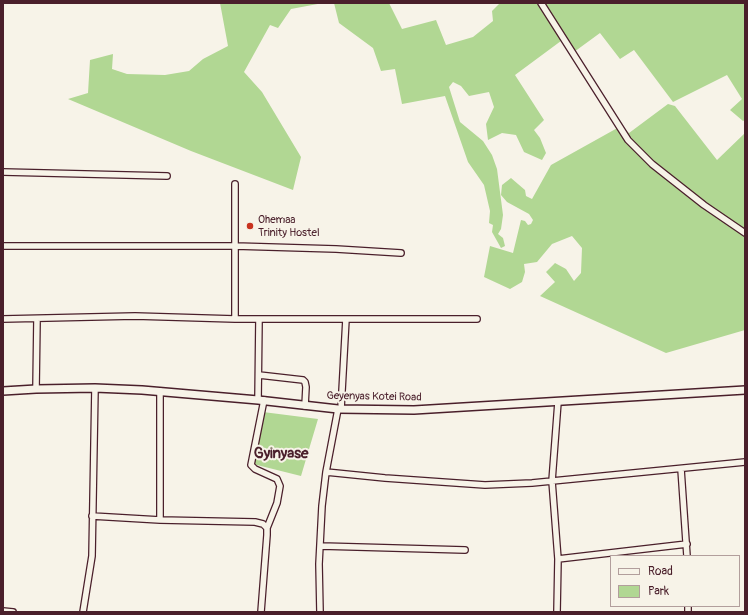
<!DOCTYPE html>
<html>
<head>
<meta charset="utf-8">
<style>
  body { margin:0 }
  #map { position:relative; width:748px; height:615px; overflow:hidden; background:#f7f3e8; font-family:Pangolin,sans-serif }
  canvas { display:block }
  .frame { position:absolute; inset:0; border:4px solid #4a1f2b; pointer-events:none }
  .legend { position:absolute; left:610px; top:555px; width:130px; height:52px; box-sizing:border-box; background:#f7f3e8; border:1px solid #b29e9c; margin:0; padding:5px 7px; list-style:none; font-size:12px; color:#4a1f2b }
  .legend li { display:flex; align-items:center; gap:8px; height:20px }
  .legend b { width:20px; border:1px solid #b29e9c }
</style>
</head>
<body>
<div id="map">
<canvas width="748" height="615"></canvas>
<div class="frame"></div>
<ul class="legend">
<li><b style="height:5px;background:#f7f3e8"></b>Road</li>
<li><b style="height:11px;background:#b1d793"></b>Park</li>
</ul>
</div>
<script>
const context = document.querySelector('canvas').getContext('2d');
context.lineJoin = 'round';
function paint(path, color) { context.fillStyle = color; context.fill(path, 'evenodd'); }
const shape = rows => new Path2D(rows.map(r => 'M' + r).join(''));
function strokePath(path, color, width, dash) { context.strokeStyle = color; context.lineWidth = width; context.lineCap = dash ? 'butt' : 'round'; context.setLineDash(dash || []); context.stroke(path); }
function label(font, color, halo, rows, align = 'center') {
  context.font = font + ' Pangolin,sans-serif'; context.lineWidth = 4; context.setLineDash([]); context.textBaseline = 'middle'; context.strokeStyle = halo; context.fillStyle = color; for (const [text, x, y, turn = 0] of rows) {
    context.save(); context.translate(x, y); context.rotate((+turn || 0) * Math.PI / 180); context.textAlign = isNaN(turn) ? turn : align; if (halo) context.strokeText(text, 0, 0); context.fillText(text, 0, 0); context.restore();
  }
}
paint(shape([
  [220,3,323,3,291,9,278,28,270,25,244,72,262,92,301,157,293,190,191,151,68,99,88,93,90,60,113,54,112,69,127,74,165,75,189,71,203,59,228,46],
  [334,3,389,3,402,29,436,20,446,45,473,37,493,21,492,11,500,3,745,3,745,120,743,121,730,110,742,99,727,75,673,102,634,50,620,59,600,33,574,52,565,38,515,75,544,120,534,130,540,138,546,153,542,160,524,152,516,135,502,133,488,140,486,124,494,107,489,92,469,96,461,86,453,82,449,87,460,122,483,141,492,155,497,169,503,215,501,229,498,234,503,238,505,246,501,248,492,232,493,225,489,223,490,211,484,185,468,162,445,96,402,104,395,69,381,71,373,48,339,23],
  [668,104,675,106,717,160,745,133,745,330,666,353,540,296,555,282,546,272,555,263,566,269,574,281,581,273,582,248,572,236,552,244,537,262,524,264,525,272,522,282,510,289,484,277,490,246,513,253,521,220,525,221,528,225,531,224,533,220,529,214,507,202,501,195,502,185,511,178,525,190,526,196,532,199,551,165,621,126,629,133],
  [263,412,318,419,301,476,253,464]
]), '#b1d793');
const minor = shape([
  [541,3,628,140,652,164,704,205,745,233],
  [3,172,167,176],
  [3,246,235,246,336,249,401,253],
  [3,319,135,316,235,319,477,319],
  [235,319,235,184],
  [259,375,303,380,305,382,306,387,305,406],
  [36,389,37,319],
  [258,400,259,319],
  [264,400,251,465,255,469,277,479,280,486,277,503,267,528],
  [341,409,346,319],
  [681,469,687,556],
  [326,472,385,478,485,485,532,483,745,462],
  [92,516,160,520,255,522,263,524,267,528,267,535,261,612],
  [160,520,160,391],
  [321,546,465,550],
  [558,559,687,544],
  [688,606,688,612],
  [3,611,13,612],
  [83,612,92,556,95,388],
  [320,612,319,564,322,506,326,472,338,409],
  [557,612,558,559,552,481,558,402]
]);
const tertiary = shape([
  [3,391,36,389,95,388,142,390,258,400,338,409,414,410,745,390]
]);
strokePath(minor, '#4a1f2b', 8);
strokePath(tertiary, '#4a1f2b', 10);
strokePath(minor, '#f7f3e8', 5.5);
strokePath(tertiary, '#f7f3e8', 7);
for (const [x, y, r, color] of [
  [250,226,4,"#c8321e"]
]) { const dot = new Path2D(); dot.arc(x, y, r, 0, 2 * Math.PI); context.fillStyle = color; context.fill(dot); strokePath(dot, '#f7f3e8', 1.5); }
label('11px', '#4a1f2b', '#f7f3e8', [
  ["Ohemaa",258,220],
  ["Trinity Hostel",258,233]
], 'left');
label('11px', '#4a1f2b', '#f7f3e8', [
  ["Geyenyas Kotei Road",374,397,1]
]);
label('bold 15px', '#4a1f2b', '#f7f3e8', [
  ["Gyinyase",281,454]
]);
</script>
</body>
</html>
